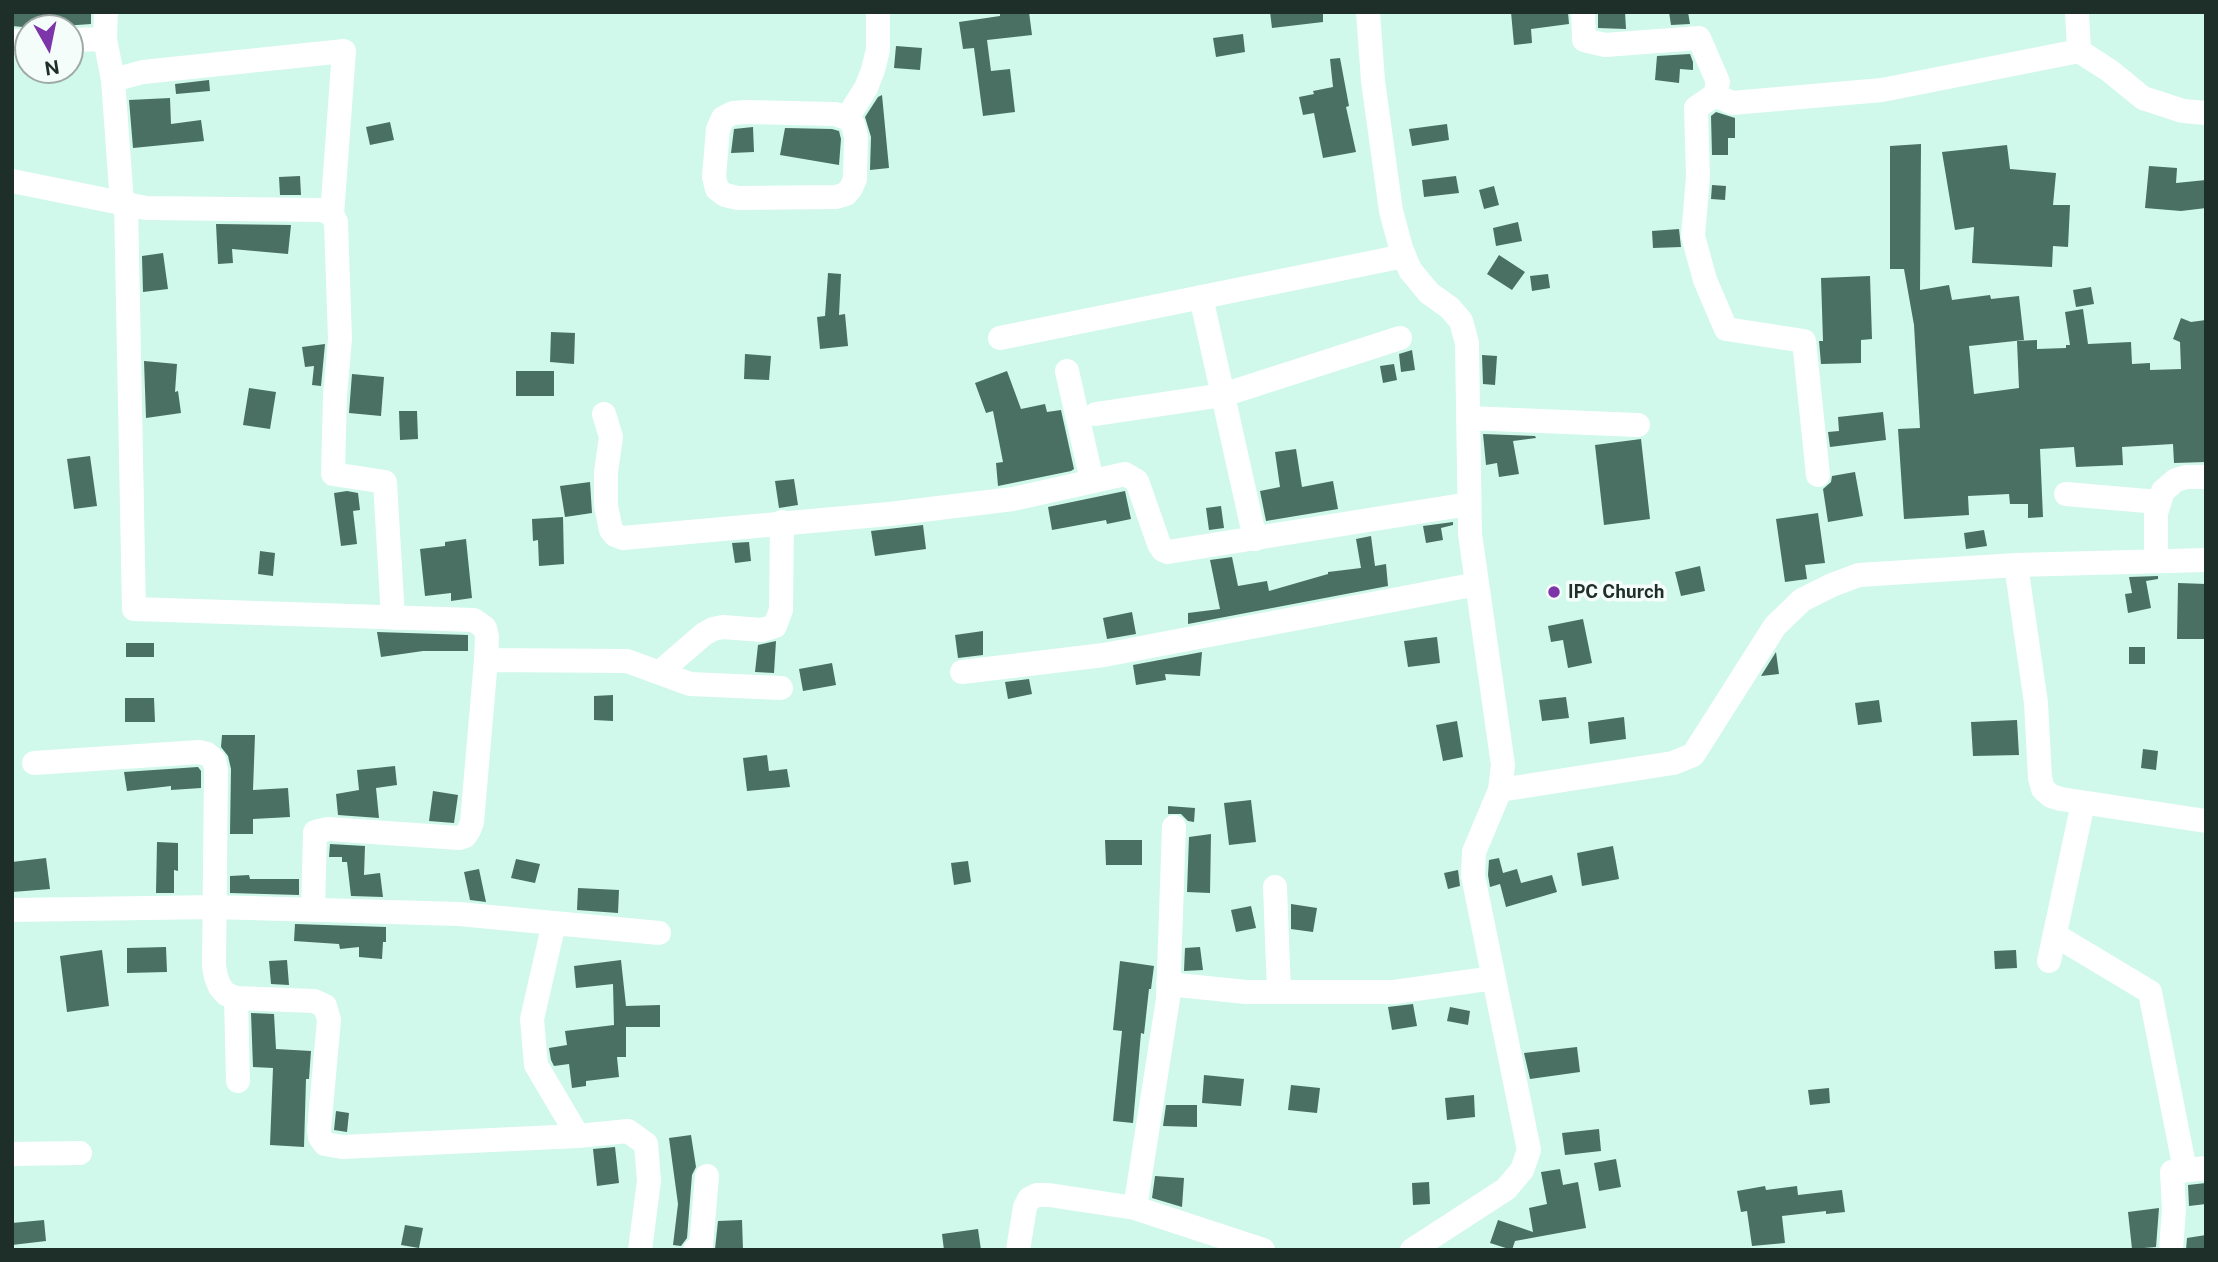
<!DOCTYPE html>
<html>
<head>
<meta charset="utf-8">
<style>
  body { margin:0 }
  #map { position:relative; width:2218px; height:1262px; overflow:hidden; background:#d0f8eb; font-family:"Public Sans",sans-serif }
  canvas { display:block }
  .frame { position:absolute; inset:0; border:14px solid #1e2e29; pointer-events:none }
  .north { position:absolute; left:14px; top:14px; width:70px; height:70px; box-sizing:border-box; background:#f5fdfa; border:2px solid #9faaa6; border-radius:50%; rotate:171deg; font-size:19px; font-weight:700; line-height:28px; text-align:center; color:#1e2e29 }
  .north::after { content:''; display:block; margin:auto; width:24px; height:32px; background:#7d36a9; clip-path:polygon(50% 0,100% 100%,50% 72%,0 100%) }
</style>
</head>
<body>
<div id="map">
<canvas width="2218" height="1262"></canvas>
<div class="frame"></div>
<div class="north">N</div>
</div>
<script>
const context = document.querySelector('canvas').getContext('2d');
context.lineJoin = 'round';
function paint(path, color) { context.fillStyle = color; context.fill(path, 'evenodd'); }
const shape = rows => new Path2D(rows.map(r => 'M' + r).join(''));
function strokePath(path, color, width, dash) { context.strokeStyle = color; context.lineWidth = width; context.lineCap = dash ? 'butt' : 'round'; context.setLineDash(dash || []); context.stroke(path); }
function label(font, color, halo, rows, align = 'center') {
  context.font = font + ' "Public Sans",sans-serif'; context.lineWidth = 7; context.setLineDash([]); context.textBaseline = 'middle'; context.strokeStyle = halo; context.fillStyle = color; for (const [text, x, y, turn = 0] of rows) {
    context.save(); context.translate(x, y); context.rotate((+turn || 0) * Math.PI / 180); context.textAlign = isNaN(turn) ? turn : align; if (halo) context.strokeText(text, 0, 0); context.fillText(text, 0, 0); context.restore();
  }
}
paint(shape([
  [12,12,91,12,91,24,34,28,12,26],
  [1000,12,1029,12,1032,35,987,40,991,71,1010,69,1015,112,983,116,974,48,963,49,959,22,1000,16],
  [1270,12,1323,12,1323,22,1272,28],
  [1511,12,1568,12,1569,24,1531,29,1532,43,1514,45],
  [1598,12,1625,12,1626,29,1598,28],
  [1669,12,1688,12,1690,24,1671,25],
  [1243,34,1245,52,1216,57,1213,38],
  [896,46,922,48,920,70,894,68],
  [1690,54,1693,62,1693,70,1680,69,1679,83,1655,80,1657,56],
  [1340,58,1349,106,1346,107,1356,152,1323,158,1314,113,1303,115,1299,97,1314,94,1313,91,1333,87,1330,59],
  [209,80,210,91,176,94,175,84],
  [882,95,889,168,870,170,871,137,865,117,878,97],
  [170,98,171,124,201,120,204,141,133,148,129,100],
  [1716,112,1735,118,1735,138,1728,138,1728,155,1712,155,1711,116],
  [390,122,394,140,370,145,366,127],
  [1447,124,1449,140,1412,146,1409,129],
  [753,127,754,152,731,153,734,129],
  [785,128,832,129,839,131,841,139,839,165,780,155],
  [1921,144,1920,290,1949,285,1952,300,1990,295,1991,299,2019,296,2024,340,1969,346,1974,394,2019,388,2017,341,2037,340,2037,349,2066,348,2066,345,2070,345,2065,312,2083,309,2088,344,2131,342,2132,364,2150,363,2150,370,2181,369,2180,342,2173,339,2181,318,2191,322,2206,320,2206,462,2174,463,2173,444,2122,447,2123,465,2076,467,2074,447,2040,449,2043,517,2028,518,2028,504,2010,504,2009,494,1968,496,1969,515,1904,519,1898,429,1920,428,1914,325,1904,269,1890,269,1890,146],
  [2007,145,2010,169,2056,173,2053,205,2070,205,2068,247,2053,246,2052,267,1972,263,1974,227,1955,230,1942,152],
  [2149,166,2177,168,2176,183,2206,180,2206,208,2181,211,2145,208],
  [300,176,301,195,280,195,279,177],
  [1456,176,1459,193,1424,197,1422,180],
  [1712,185,1726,186,1725,200,1711,199],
  [1494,186,1499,205,1484,209,1479,190],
  [1518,222,1522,241,1496,246,1493,228],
  [216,224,291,225,288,254,232,249,233,263,218,264],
  [1679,229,1681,247,1653,248,1652,231],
  [163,253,168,289,143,292,142,256],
  [1499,255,1525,272,1512,290,1487,274],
  [828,273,841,274,839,315,845,314,848,346,820,349,817,317,825,316],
  [1548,274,1550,288,1532,291,1530,276],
  [1870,276,1872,339,1861,340,1861,363,1821,364,1819,341,1823,341,1821,278],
  [2091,287,2094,304,2076,307,2073,290],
  [551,332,575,333,574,364,550,362],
  [325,344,321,386,312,385,314,366,305,367,302,347],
  [1412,350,1415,370,1401,372,1399,354],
  [745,354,771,356,769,380,744,379],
  [1482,355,1497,356,1495,385,1483,384],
  [144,361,177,364,175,392,178,391,181,413,146,418],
  [1394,364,1397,380,1383,383,1380,366],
  [516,371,554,371,554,396,516,396],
  [1007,371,1021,409,1045,404,1047,412,1061,410,1074,469,1071,471,998,486,996,463,1003,462,993,411,986,413,975,383],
  [352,374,384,377,381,416,349,413],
  [249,388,276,392,270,429,243,425],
  [399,411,417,411,418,439,400,440],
  [1883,412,1886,440,1830,447,1828,432,1839,431,1838,417],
  [1483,434,1535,436,1536,438,1513,441,1519,474,1499,477,1497,463,1486,465],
  [1641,439,1650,519,1604,525,1595,445],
  [1296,449,1302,487,1333,481,1338,509,1266,521,1260,491,1280,487,1275,452],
  [90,456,97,506,74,509,67,459],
  [1855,472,1863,516,1828,522,1823,489,1831,482,1832,476],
  [794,479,798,505,779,508,775,481],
  [590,482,592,513,565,517,560,486],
  [347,491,358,493,360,510,353,511,357,544,341,546,334,493],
  [1125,491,1131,519,1107,524,1106,520,1052,530,1048,507],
  [1221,506,1224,528,1209,530,1206,508],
  [1818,513,1825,563,1805,565,1807,579,1785,582,1776,519],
  [563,517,564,564,539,566,538,540,533,541,532,519],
  [1453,522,1453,525,1441,528,1443,540,1426,543,1423,526],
  [923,525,926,549,875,556,871,531],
  [1984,530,1987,546,1966,549,1964,533],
  [1371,536,1375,566,1386,564,1388,586,1188,624,1188,613,1220,609,1210,560,1232,557,1238,586,1267,581,1269,591,1328,574,1328,572,1361,568,1356,539],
  [466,539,472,598,451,601,451,593,425,596,420,549,445,546,445,542],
  [749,542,751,561,735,563,732,543],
  [260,551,275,553,273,576,258,574],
  [1700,566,1705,591,1681,596,1675,572],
  [2158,576,2158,579,2146,581,2151,608,2128,613,2125,594,2132,593,2129,577],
  [2178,583,2206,584,2206,639,2177,639],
  [1132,612,1136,634,1107,639,1103,618],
  [1583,619,1592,663,1568,668,1563,640,1551,642,1548,626],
  [983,631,983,655,958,658,955,635],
  [377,632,468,635,468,651,423,651,381,657],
  [1437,637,1440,663,1408,667,1404,641],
  [776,641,774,673,755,672,758,645],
  [126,643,154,643,154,657,126,657],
  [2129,647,2145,647,2145,664,2129,664],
  [1202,652,1200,676,1165,674,1166,680,1136,685,1133,665],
  [1776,652,1779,674,1761,676],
  [832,663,836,685,803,691,799,669],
  [1029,679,1032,694,1008,699,1005,682],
  [613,695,613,721,594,720,594,696],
  [1566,697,1569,718,1542,721,1539,700],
  [125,698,154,698,155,722,125,722],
  [1879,700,1882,722,1858,725,1855,703],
  [1624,717,1626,739,1590,744,1588,722],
  [2017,720,2019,755,1973,756,1971,722],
  [1457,721,1463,757,1443,761,1436,725],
  [222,735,255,735,253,790,288,788,290,817,253,819,253,834,230,834,231,769,228,756,221,747],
  [2143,749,2158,751,2156,770,2141,768],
  [767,755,769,771,787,769,790,787,747,791,743,758],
  [395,766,397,785,376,788,379,818,338,815,336,794,359,790,357,770],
  [198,767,201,771,201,788,171,790,171,786,127,791,124,772],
  [433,791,458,795,454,823,429,821],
  [1251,800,1256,842,1229,845,1224,803],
  [1168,806,1195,808,1194,822,1188,821,1181,814,1168,814],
  [1211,834,1210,893,1187,892,1189,837],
  [1105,840,1142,840,1142,865,1106,865],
  [157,842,178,843,178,871,174,870,174,893,156,893],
  [330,844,365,846,364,875,380,873,383,897,351,896,347,862,342,862,342,857,329,857],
  [1613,846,1619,879,1582,886,1577,853],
  [46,858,50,889,12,892,12,862],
  [1499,858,1503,873,1517,869,1521,883,1552,875,1557,892,1506,907,1500,884,1490,887,1488,875,1489,860],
  [516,859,540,864,535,883,511,878],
  [968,861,971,882,954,885,951,863],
  [479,869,486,902,470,900,464,872],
  [1458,870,1460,886,1448,889,1444,873],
  [249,875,250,879,299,879,299,895,230,893,230,876],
  [578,888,619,890,618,913,577,910],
  [1291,904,1317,908,1313,932,1291,929],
  [1251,906,1256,928,1236,932,1231,910],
  [295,924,386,927,386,942,383,942,382,959,359,957,359,947,340,949,339,944,294,941],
  [166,947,167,972,127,973,127,948],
  [1200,947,1203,970,1184,971,1185,948],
  [102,950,109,1006,67,1012,60,956],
  [2016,950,2017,968,1995,969,1994,951],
  [287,960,289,985,271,984,269,961],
  [621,960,626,1006,660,1005,660,1027,626,1027,626,1057,617,1057,619,1077,586,1081,586,1086,572,1088,569,1064,554,1066,551,1060,549,1048,567,1045,565,1031,614,1025,613,984,576,988,574,966],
  [1120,961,1154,966,1151,989,1149,989,1144,1034,1141,1033,1133,1123,1113,1121,1122,1031,1113,1030],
  [1413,1004,1417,1026,1392,1030,1388,1007],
  [1450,1007,1470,1011,1468,1025,1447,1021],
  [251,1013,274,1014,276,1049,311,1051,309,1079,306,1079,304,1147,270,1145,273,1068,253,1067],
  [1577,1047,1580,1072,1530,1079,1524,1053],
  [1204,1075,1244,1079,1241,1106,1202,1103],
  [1291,1085,1320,1088,1317,1113,1288,1110],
  [1829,1088,1830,1103,1810,1105,1808,1090],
  [1474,1095,1475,1117,1447,1120,1445,1098],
  [1166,1105,1197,1105,1197,1127,1163,1126],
  [336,1111,349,1113,347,1132,334,1130],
  [1599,1129,1601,1151,1565,1155,1562,1133],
  [691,1135,696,1167,692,1175,687,1238,681,1246,673,1245,678,1204,669,1138],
  [615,1147,619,1183,597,1186,593,1149],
  [1616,1159,1621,1187,1599,1191,1594,1163],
  [1560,1169,1563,1185,1578,1182,1586,1228,1515,1241,1512,1250,1490,1243,1498,1220,1533,1232,1529,1208,1547,1204,1541,1172],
  [1155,1176,1184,1178,1182,1207,1152,1198],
  [1429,1182,1430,1204,1413,1205,1412,1183],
  [2206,1183,2206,1204,2189,1206,2188,1185],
  [1765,1186,1766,1190,1797,1186,1798,1195,1842,1190,1845,1212,1826,1214,1826,1211,1782,1216,1785,1243,1752,1246,1747,1211,1741,1212,1737,1191],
  [2159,1208,2156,1247,2132,1249,2128,1212],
  [44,1220,46,1241,12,1245,12,1223],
  [742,1220,743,1250,715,1249,718,1221],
  [405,1225,423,1228,419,1248,401,1245],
  [978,1229,981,1250,944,1250,942,1234],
  [2206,1235,2206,1250,2186,1250,2187,1238]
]), '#4a6f63');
strokePath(shape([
  [106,12,105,39,113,80,143,72,344,51,332,215],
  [1368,12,1373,81,1391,211,1401,248,1410,270,1429,293,1450,308,1461,321,1467,343,1470,534,1503,765,1500,790,1474,852,1473,876,1529,1150,1522,1170,1506,1189,1412,1250],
  [1583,12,1584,40,1605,45,1699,38,1718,82,1715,95,1696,108,1698,177,1693,236,1705,280,1726,329,1804,341,1818,475],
  [2077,12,2079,51,2110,71,2143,98,2183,111,2206,113],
  [70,40,105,39],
  [12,41,28,41],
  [113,80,122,203],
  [1715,95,1732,103,1882,90,2079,51],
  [747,112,835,114,847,118,853,124,856,137,855,179,851,188,846,194,836,197,738,198,725,195,717,189,714,177,718,129,723,118,733,113,747,112],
  [847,118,866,88,873,70,878,50,878,12],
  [12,181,146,208,323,210,332,215,336,222,340,339,335,396,333,474,385,482,393,618],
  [126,203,134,609,474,620,485,628,487,637,486,660,472,822,469,830,465,836,459,838,328,829,315,832,313,910],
  [1201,297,1255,539],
  [1000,338,1404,256],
  [1067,371,1092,481],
  [604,414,611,437,606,472,606,506,611,530,615,535,623,538,889,514,1013,499,1125,474,1137,481,1159,544,1163,550,1168,552,1469,504],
  [1096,414,1223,395,1400,338],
  [1468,418,1638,425],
  [2066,494,2158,502],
  [2156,561,2156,513,2163,491,2176,480,2186,477,2206,477],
  [2016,565,2036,703,2040,778,2043,789,2051,796,2061,799,2206,821],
  [486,660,627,661,690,684,781,688],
  [660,672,704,634,713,629,723,627,762,630,775,626,781,610,782,522],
  [962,672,1104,655,1477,584],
  [34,763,199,752,207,754,214,760,216,769,214,966,216,977,220,987,226,994,236,998,314,1001,325,1006,329,1020,319,1130,320,1137,325,1144,342,1147,578,1136,628,1131,646,1144,649,1181,640,1250],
  [1500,790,1673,763,1693,755,1775,626,1802,600,1832,585,1859,575,2016,565,2206,560],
  [1275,887,1279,992],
  [12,910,214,907,459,914,659,933],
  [554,923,532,1019,536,1065,578,1136],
  [2055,935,2150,992,2185,1170],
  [2049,961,2083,803],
  [1168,984,1246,992,1394,992,1494,978],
  [236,998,238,1081],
  [12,1154,80,1153],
  [1135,1208,1168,999,1174,827],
  [695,1250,701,1246,707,1176],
  [1018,1250,1025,1207,1029,1199,1037,1195,1049,1195,1135,1208,1263,1250],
  [2171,1250,2174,1209,2172,1172,2206,1168]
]), '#fff', 24);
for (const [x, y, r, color] of [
  [1554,592,7,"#7d36a9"]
]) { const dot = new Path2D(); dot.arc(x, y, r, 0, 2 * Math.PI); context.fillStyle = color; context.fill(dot); strokePath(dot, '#f5fdfa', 2.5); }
label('bold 18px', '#1e2e29', '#f5fdfa', [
  ["IPC Church",1568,592]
], 'left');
</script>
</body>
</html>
